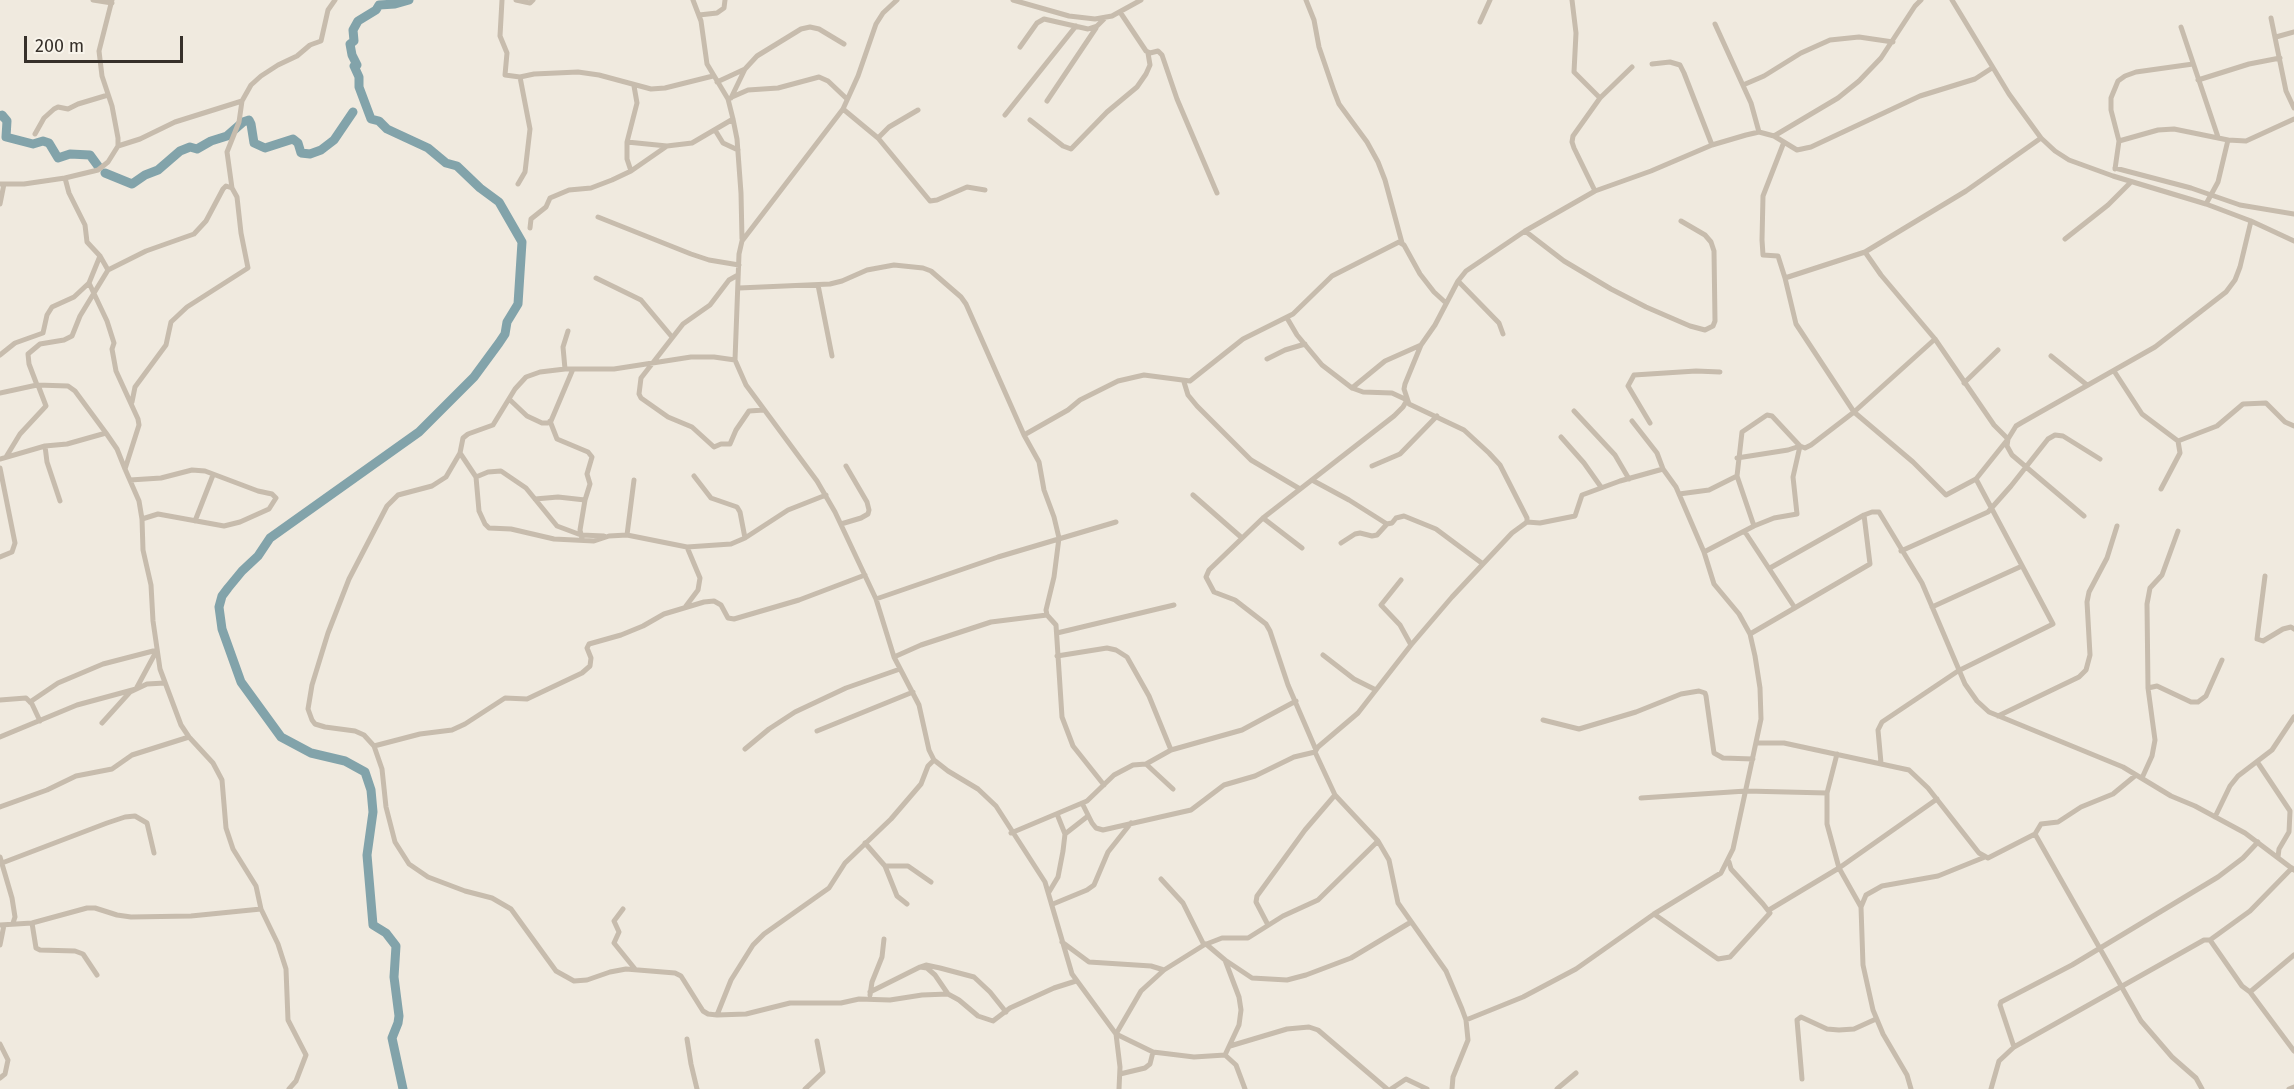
<!DOCTYPE html>
<html>
<head>
<meta charset="utf-8">
<style>
  body { margin:0 }
  #map { position:relative; width:2294px; height:1089px; overflow:hidden; background:#f0eadf; font-family:"Fira Sans",sans-serif }
  canvas { display:block }
  .scale { position:absolute; left:24px; top:36px; width:159px; height:27px; box-sizing:border-box; border:3px solid #36302a; border-top:0; padding-left:8px; font-size:18px; line-height:21px; white-space:nowrap; color:#36302a; -webkit-text-stroke:4px #f8f4eb; paint-order:stroke }
</style>
</head>
<body>
<div id="map">
<canvas width="2294" height="1089"></canvas>
<div class="scale">200 m</div>
</div>
<script>
const context = document.querySelector('canvas').getContext('2d');
context.lineJoin = 'round';
const shape = rows => new Path2D(rows.map(r => 'M' + r).join(''));
function strokePath(path, color, width, dash) { context.strokeStyle = color; context.lineWidth = width; context.lineCap = dash ? 'butt' : 'round'; context.setLineDash(dash || []); context.stroke(path); }
strokePath(shape([
  [0,116,2,115,7,121,6,137,33,144,43,141,49,143,58,158,70,154,90,155,98,166],
  [105,173,132,184,145,175,158,170,180,151,190,147,197,149,211,141,227,136,243,122,249,120,251,124,254,143,265,148,293,139,298,143,301,153,310,154,321,150,334,140,353,112],
  [403,1089,392,1038,398,1023,399,1016,394,977,396,946,386,933,373,925,367,855,373,812,371,790,365,772,345,761,311,753,281,737,241,682,222,629,219,607,222,596,228,588,242,571,258,556,270,538,419,432,474,377,499,343,505,334,507,322,518,304,522,242,499,202,480,188,457,166,446,163,428,148,387,129,379,121,371,119,359,87,359,77,354,66,357,65,352,55,350,44,354,41,353,30,358,21,376,10,379,5,395,4,409,0]
]), '#82a3aa', 9);
strokePath(shape([
  [93,0,112,3],
  [502,0,500,36,507,53,505,75,520,77,534,74,578,72,599,75,651,89,665,88,713,76],
  [516,0,530,3,533,0],
  [693,0,701,21,707,64,728,99,733,119,737,139,741,193,742,239],
  [897,0,883,13,876,24,858,76,843,109,742,241,739,254,735,360,746,385,817,481,835,512,876,599,894,657,919,705,929,750,934,760,948,771,978,789,996,806,1045,882,1072,974,1116,1034,1120,1067,1119,1089],
  [1013,0,1069,16,1095,19,1112,16,1141,0],
  [1306,0,1314,20,1319,47,1334,91,1339,104,1367,142,1378,162,1385,180,1402,243],
  [1572,0,1576,33,1574,72,1600,98],
  [1952,0,2009,94,2041,138,2055,151,2069,160,2113,176,2206,204,2251,221,2294,241],
  [1120,12,1146,51,1150,53,1158,51,1162,55,1177,99,1217,193],
  [699,15,717,13,724,8,725,0],
  [2271,18,2286,91,2294,108],
  [1480,22,1490,0],
  [1715,24,1751,103,1759,132],
  [2181,27,2218,137],
  [2276,37,2294,32],
  [1020,47,1037,23,1044,19,1088,29,1097,26,1104,19],
  [1652,64,1670,62,1680,65,1684,73,1712,145],
  [2198,80,2249,64,2280,58],
  [717,82,745,69],
  [1743,85,1764,76,1801,53,1830,40,1859,37,1893,42],
  [732,97,748,90,778,88,819,77,828,81,847,99],
  [731,98,745,69,757,56,801,29,810,27,819,29,844,44],
  [1047,101,1096,28],
  [843,109,878,138,930,201,937,200,967,187,985,190],
  [1005,115,1076,26],
  [1030,120,1063,146,1071,149,1107,112,1137,87,1146,74,1150,65,1148,53],
  [715,130,723,143,738,150],
  [35,134,44,118,54,109,58,107,68,109,78,104,108,95],
  [1774,136,1838,98,1859,81,1881,58,1915,6,1921,0],
  [878,138,889,127,918,110],
  [2119,141,2158,130,2174,129,2228,140,2246,141,2294,119],
  [627,142,667,146],
  [1784,142,1763,196,1762,240,1763,255,1778,256,1785,278,1865,252,1966,191,2041,138],
  [118,146,140,139,175,122,242,101,251,85,261,76,278,65,297,56,310,45,321,41,328,10,335,0],
  [2115,168,2191,188,2240,205,2294,214],
  [2115,169,2119,141,2111,110,2111,98,2118,81,2125,76,2136,72,2193,64],
  [631,171,627,159,627,142,637,103,634,86],
  [65,178,69,193,85,225,87,242,100,256,108,270],
  [0,184,24,184,65,178,98,170,108,162,118,146,118,138,112,106,102,76,99,51,112,0],
  [518,184,525,172,530,129,520,77],
  [1595,191,1574,148,1572,142,1573,136,1600,98,1632,67],
  [0,204,4,184],
  [2206,204,2218,182,2228,140],
  [598,217,691,254,709,260,739,265],
  [530,228,531,219,546,207,550,198,569,190,591,188,612,180,631,171,667,146,692,143,733,119],
  [1525,231,1564,261,1611,289,1646,307,1690,326,1705,330,1713,326,1715,321,1714,251,1711,242,1705,235,1681,221],
  [2065,239,2108,205,2131,182],
  [738,275,729,280,710,305,683,324,641,378,639,394,641,398,668,417,692,427,714,447,721,444,730,444,736,430,749,411,764,410],
  [596,278,641,300,672,337],
  [1785,278,1796,324,1854,412,1913,462,1946,495,1976,479,2008,439,1994,425,1935,339,1881,275,1865,252],
  [1458,281,1499,323,1503,334],
  [89,283,107,321,114,343,112,349,116,371,138,419,139,425,125,469],
  [818,285,832,356],
  [739,288,830,284,842,281,867,270,894,265,923,268,931,271,961,297,966,304,1024,435,1039,462,1044,490,1054,517,1059,538,1054,577,1046,610,1047,615,1056,625,1062,717,1073,746,1104,785],
  [1287,318,1297,335,1322,365,1352,388,1363,392,1392,393,1407,400,1403,407,1394,416,1263,518,1209,570,1206,577,1214,592,1235,600,1266,624,1270,631,1288,685,1316,750],
  [0,355,15,343,43,333,47,315,52,307,74,297,89,283,100,256],
  [2051,356,2087,385],
  [1267,359,1285,350,1305,344],
  [735,360,714,357,691,357,614,369,565,369,540,372,526,377,515,389,493,425,468,434,463,438,460,453,446,477,432,486,398,495,387,506,349,579,328,633,312,685,308,709,312,720,315,724,325,727,355,731,364,735,374,746,382,769,386,807,395,842,409,864,428,877,465,891,492,898,511,909,556,971,574,981,587,980,610,972,626,969,675,973,681,976,703,1011,708,1014,717,1015,746,1014,790,1003,841,1003,859,999,890,1000,922,995,948,994,959,1000,978,1016,993,1021,1010,1008,1054,988,1076,981],
  [565,369,563,347,568,331],
  [2114,371,2142,414,2178,441,2180,453,2161,489],
  [1184,382,1188,395,1197,406,1251,460,1300,489],
  [1964,383,1998,350],
  [37,385,29,364,28,354,40,344,64,340,72,336,80,316,108,270,146,251,194,234,206,221,223,189,226,186,232,188],
  [1352,388,1385,361,1421,345],
  [0,393,37,385,68,386,75,391,106,433,117,449,125,469,139,501,142,519,143,550,151,585,153,621,160,669,181,725,189,737,213,763,222,780,226,828,233,849,256,886,261,909,278,944,286,969,288,1020,306,1055,296,1081,289,1089],
  [509,399,527,416,542,423,548,423,551,421,573,369],
  [132,402,135,387,166,345,171,322,187,307,248,268,241,233,237,197,232,188,227,152,239,122,242,101],
  [1574,411,1615,455,1629,479],
  [550,421,557,439,588,452,592,457,587,474,590,484,585,500,580,530,582,538],
  [1650,423,1628,386,1634,375,1696,371,1720,372],
  [1024,435,1068,410,1080,400,1118,381,1144,375,1190,381,1243,339,1293,314,1332,276,1399,242,1404,245,1420,274,1434,292,1446,303],
  [1561,437,1584,463,1601,487],
  [2178,441,2217,426,2243,404,2266,403,2285,422,2294,426],
  [45,446,47,462,60,501],
  [460,453,476,477,479,511,485,524,489,528,511,529,554,539,594,541,609,536,627,535,687,547,731,544,745,538,788,510,826,495],
  [6,457,20,434,46,406,38,385],
  [1737,458,1788,450,1800,446],
  [0,459,45,446,67,444,106,433],
  [1372,466,1400,454,1437,416],
  [0,468,15,543,12,552,0,557],
  [694,476,711,498,737,507,740,512,745,538],
  [1737,476,1754,526],
  [476,477,488,472,501,471,526,488,557,526,581,535,604,536],
  [130,480,161,478,192,470,205,471,258,491,272,494,276,498,269,509,240,522,224,526,158,514,142,519],
  [1312,480,1349,500,1387,524,1392,523,1396,518,1404,516,1436,529,1483,564],
  [1679,494,1709,490,1737,476,1742,432,1767,415,1772,416,1800,446,1805,448,1811,445,1854,412,1935,339],
  [1193,495,1242,538],
  [535,499,558,497,585,500],
  [2084,516,2012,455,2007,446,2008,439,2016,426,2021,423,2155,347,2226,292,2235,280,2240,267,2251,221],
  [1263,518,1302,548],
  [195,521,213,475],
  [1527,522,1540,523,1575,516,1582,495,1620,481,1663,469],
  [841,524,861,518,868,514,869,510,867,502,846,466],
  [1745,532,1795,608],
  [627,535,634,480],
  [1341,543,1355,534,1360,533,1372,536,1377,535,1387,524],
  [1901,551,1988,512,2011,486,2048,439,2055,435,2063,436,2100,459],
  [1704,552,1754,526,1774,518,1797,514,1793,477,1800,446],
  [1770,568,1864,515,1872,512,1879,512,1922,583,1965,684,1977,701,1989,712,2123,767,2171,796,2195,806,2245,833,2294,870],
  [2265,576,2257,639,2263,641,2283,629,2291,627,2294,629],
  [1401,580,1381,605,1400,625,1411,645],
  [876,599,998,557,1116,522],
  [686,606,698,590,700,578,687,547],
  [1932,607,2022,566],
  [1057,633,1174,605],
  [1750,634,1870,564,1864,515],
  [1323,655,1354,679,1376,690],
  [1057,656,1107,648,1116,650,1127,657,1149,696,1171,750],
  [894,657,921,645,991,622,1047,615],
  [2148,688,2157,686,2191,702,2198,702,2206,696,2222,660],
  [0,700,26,698,32,704,40,721],
  [30,702,58,683,103,664,157,650],
  [1998,716,2079,677,2086,670,2090,655,2087,602,2089,592,2107,558,2117,526],
  [1543,720,1579,729,1636,712,1681,694,1699,691,1705,693,1706,696,1714,753,1723,758,1753,759],
  [102,723,130,692,147,684,165,683],
  [817,731,913,692],
  [0,737,77,705,136,689,157,650],
  [1756,743,1784,743,1909,770,1928,788,1979,853,1988,858,2035,834,2041,824,2058,822,2081,807,2113,794,2136,775],
  [374,746,420,734,452,730,465,724,505,698,527,699,582,673,590,666,591,658,587,648,589,644,621,635,643,626,664,614,704,602,714,601,721,605,728,618,734,619,799,600,865,575],
  [745,749,769,729,795,712,846,688,900,669],
  [1837,754,1827,793,1827,824,1839,868,1861,907,1863,965,1873,1010,1883,1034,1907,1075,1911,1089],
  [1881,763,1878,730,1882,722,1958,671,2053,624,1976,479],
  [2258,763,2290,811,2289,832,2279,849,2278,857],
  [1146,764,1171,750,1242,730,1296,701],
  [2142,778,2152,756,2155,740,2148,688,2147,604,2150,588,2162,575,2178,531],
  [1641,798,1746,791,1827,793],
  [1082,803,1092,823,1096,828,1103,830,1191,810,1224,785,1255,776,1294,757,1315,752],
  [0,807,47,790,76,776,112,769,132,755,189,737],
  [2215,817,2230,786,2238,776,2272,750,2294,717],
  [1011,833,1087,801,1114,775,1133,765,1146,764,1173,789],
  [1065,834,1088,816],
  [2035,834,2141,1021,2172,1057,2196,1078,2202,1089],
  [865,843,885,866,908,866,931,882],
  [0,857,12,898,15,917,13,923],
  [2,863,107,823,125,817,135,816,147,823,154,853],
  [885,866,897,896,907,904],
  [1161,879,1183,903,1204,945],
  [1049,892,1058,877,1063,851,1065,834,1057,814],
  [1053,904,1087,890,1094,885,1108,852,1131,823],
  [1861,907,1866,895,1882,886,1938,876,1985,857],
  [623,909,614,921,619,932,614,943,635,969],
  [1769,910,1839,868,1937,799],
  [1654,914,1718,959,1730,957,1770,913,1763,904,1731,869,1729,862],
  [32,923,36,948,40,950,75,951,83,954,97,975],
  [0,925,32,923,87,908,95,908,117,915,131,917,191,916,261,909],
  [1268,925,1256,902,1257,896,1305,830,1335,795],
  [2210,940,2250,911,2292,868],
  [1062,942,1089,962,1151,966,1164,970],
  [1206,944,1225,960,1239,997,1241,1010,1239,1025,1225,1055],
  [0,945,4,925],
  [1225,960,1252,978,1287,980,1306,975,1351,958,1411,922],
  [920,967,926,965,940,968,974,977,990,992,1006,1012],
  [870,992,920,967,927,968,935,975,948,994],
  [2250,992,2294,1051],
  [870,995,872,982,882,957,884,939],
  [717,1015,731,980,753,945,764,934,829,888,845,863,891,819,921,784,928,766,934,760],
  [1466,1020,1523,997,1576,969,1654,914,1721,873,1733,849,1761,719,1760,688,1755,656,1750,634,1739,614,1714,584,1704,552,1676,487,1663,469,1657,453,1632,421],
  [687,1039,691,1064,697,1089],
  [0,1044,8,1060,5,1074,0,1078],
  [1230,1046,1287,1029,1309,1027,1318,1030,1387,1089],
  [2014,1047,2000,1005,2001,1002,2072,965,2218,877,2243,858,2258,842],
  [1120,1074,1145,1068,1150,1064,1153,1052],
  [1802,1079,1797,1020,1801,1017,1827,1029,1839,1030,1854,1029,1876,1019],
  [805,1089,823,1072,817,1041],
  [1245,1089,1236,1065,1225,1055,1194,1057,1153,1052,1116,1034,1141,991,1164,970,1204,945,1222,938,1248,938,1283,916,1318,900,1378,841],
  [1391,1089,1406,1079,1427,1089],
  [1452,1089,1453,1077,1468,1040,1466,1020,1462,1009,1446,971,1398,903,1389,860,1378,841,1335,795,1315,752,1318,747,1358,713,1411,645,1452,597,1512,533,1527,522,1527,518,1500,465,1489,453,1464,430,1409,404,1404,389,1405,384,1421,345,1435,325,1458,281,1466,271,1525,231,1595,191,1651,171,1712,145,1746,135,1759,132,1774,136,1797,150,1811,147,1920,96,1975,79,1992,68],
  [1557,1089,1576,1073],
  [1991,1089,1999,1061,2014,1047,2204,940,2210,940,2242,986,2250,992,2294,955],
  [2289,1089,2294,1087]
]), '#c7bcad', 5);
</script>
</body>
</html>
